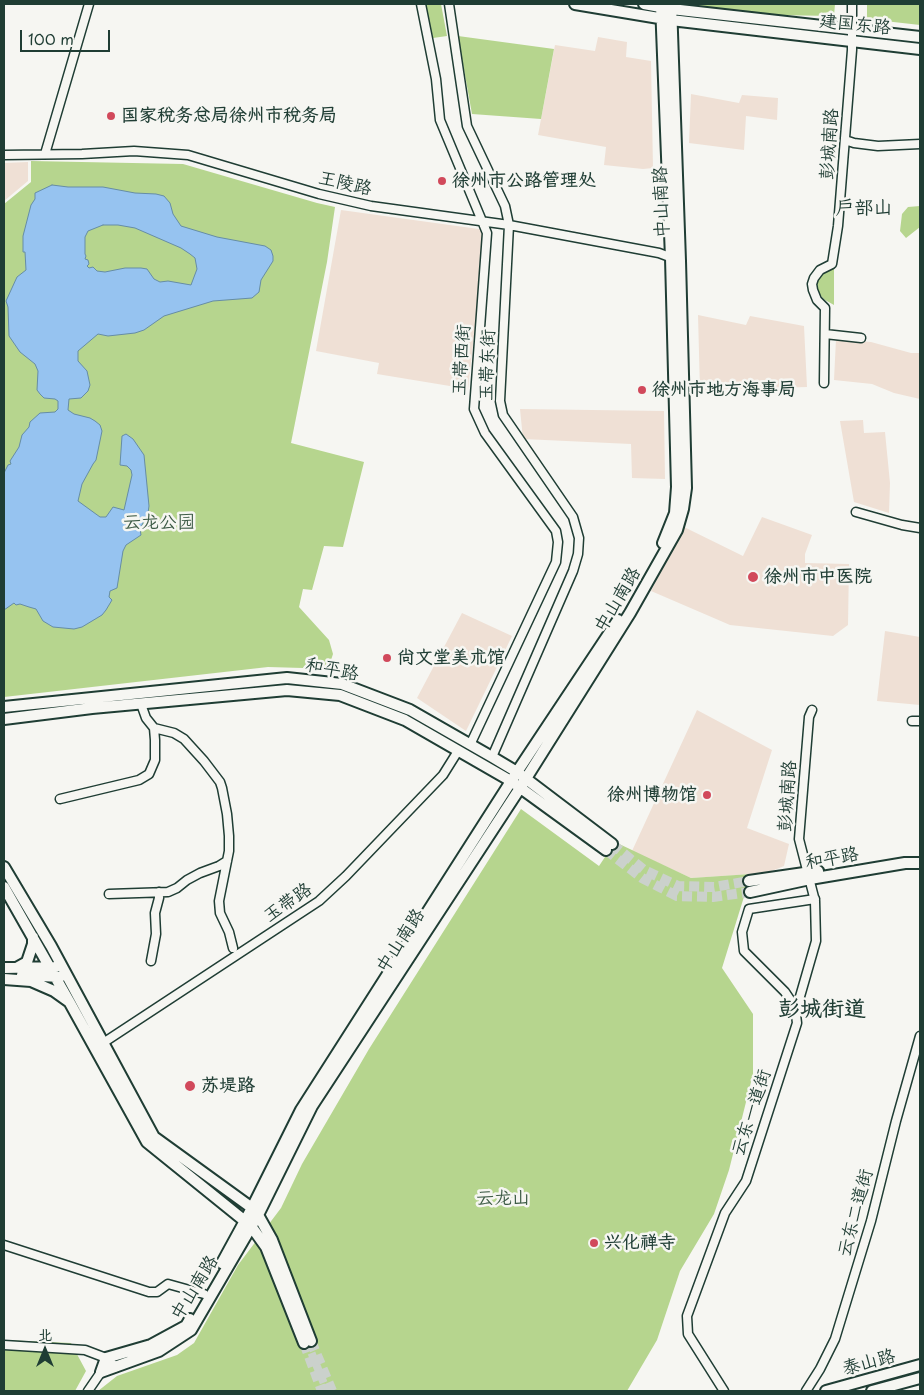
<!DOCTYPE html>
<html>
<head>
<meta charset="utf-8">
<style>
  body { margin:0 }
  #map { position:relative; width:924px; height:1395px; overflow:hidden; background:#f6f6f2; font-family:"Playpen Sans","LXGW WenKai TC",sans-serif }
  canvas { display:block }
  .frame { position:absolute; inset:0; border:5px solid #1f3d34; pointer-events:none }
  .north { position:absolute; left:20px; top:1325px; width:50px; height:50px; -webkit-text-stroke:4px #f6f6f2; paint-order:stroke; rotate:0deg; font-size:14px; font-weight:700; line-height:20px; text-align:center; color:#1f3d34 }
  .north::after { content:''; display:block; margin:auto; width:18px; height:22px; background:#1f3d34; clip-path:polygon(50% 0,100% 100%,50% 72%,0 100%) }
  .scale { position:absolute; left:20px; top:30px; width:90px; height:22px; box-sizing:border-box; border:2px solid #1f3d34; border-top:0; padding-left:6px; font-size:15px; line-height:18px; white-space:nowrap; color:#1f3d34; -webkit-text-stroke:4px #f6f6f2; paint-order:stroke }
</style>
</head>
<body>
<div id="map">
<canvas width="924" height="1395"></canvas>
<div class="frame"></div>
<div class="north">北</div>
<div class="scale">100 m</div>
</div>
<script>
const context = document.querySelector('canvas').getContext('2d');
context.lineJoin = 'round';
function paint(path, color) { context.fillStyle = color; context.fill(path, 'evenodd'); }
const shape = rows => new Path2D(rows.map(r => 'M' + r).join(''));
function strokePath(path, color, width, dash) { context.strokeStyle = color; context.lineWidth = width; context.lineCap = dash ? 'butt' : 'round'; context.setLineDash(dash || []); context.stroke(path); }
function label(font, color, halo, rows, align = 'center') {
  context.font = font + ' "Playpen Sans","LXGW WenKai TC",sans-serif'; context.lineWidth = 5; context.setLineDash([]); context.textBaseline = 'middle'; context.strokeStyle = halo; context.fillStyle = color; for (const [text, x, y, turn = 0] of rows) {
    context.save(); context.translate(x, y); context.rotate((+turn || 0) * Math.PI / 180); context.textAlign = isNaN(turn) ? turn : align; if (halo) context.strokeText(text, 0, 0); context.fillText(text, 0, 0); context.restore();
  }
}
paint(shape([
  [598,37,627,42,626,57,651,61,653,168,643,169,604,165,606,147,538,135,555,45,595,51],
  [691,94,739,103,742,95,778,98,777,120,746,116,744,150,689,143],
  [28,162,28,181,4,201,4,163],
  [341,210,486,230,468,389,377,374,379,363,316,351],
  [698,315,746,325,750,316,804,326,807,387,700,390],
  [836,339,871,342,911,353,920,353,920,399,894,393,872,384,834,380],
  [520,409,664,411,665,479,632,478,631,444,523,439],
  [863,420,864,433,885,432,890,483,889,513,854,502,840,421],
  [762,517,812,535,805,554,805,563,849,564,848,625,833,636,730,625,651,591,684,527,743,556],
  [462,613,512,636,466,731,417,698],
  [885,631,920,637,920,705,877,701],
  [697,710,772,750,747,828,789,844,784,866,767,873,691,878,632,851]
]), '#efe0d5');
paint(shape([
  [425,4,441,4,447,36,433,38],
  [690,4,835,4,834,16,772,15,721,11,690,8],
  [867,4,920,4,920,25,867,19],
  [458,36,554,49,541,119,472,114],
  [31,161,183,164,317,203,335,207,327,262,291,443,364,462,343,547,324,546,312,590,303,589,299,607,329,640,333,654,331,660,325,668,316,671,303,668,268,667,4,697,4,204,31,182],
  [920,206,920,227,906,238,900,231,902,214,908,207],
  [834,266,834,305,825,300,818,293,816,282,821,272],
  [521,809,599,866,615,842,691,878,751,874,722,968,753,1014,753,1074,729,1170,714,1214,680,1271,657,1340,627,1391,98,1391,117,1376,177,1355,194,1343,238,1265,281,1208,302,1164,369,1049],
  [4,1340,71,1343,86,1371,75,1391,4,1391]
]), '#b6d58e');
const water = shape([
  [52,185,68,187,103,187,135,193,156,194,164,196,170,203,173,214,181,226,217,237,265,246,271,250,273,256,273,261,261,280,259,292,252,298,213,301,164,316,144,330,135,333,108,336,98,334,78,351,78,361,87,371,90,385,88,391,81,398,69,399,68,410,74,414,90,418,95,421,100,425,102,431,96,460,93,464,82,484,78,501,100,517,106,517,113,507,124,510,132,475,131,470,127,466,120,465,122,436,126,434,133,439,144,455,149,506,148,513,140,529,141,535,126,545,123,551,117,588,110,591,109,597,112,600,106,610,102,615,82,627,74,629,53,627,43,621,36,609,29,607,20,604,16,605,14,603,4,610,4,473,8,465,11,464,10,461,19,447,22,435,29,427,30,422,40,413,55,412,58,409,58,401,55,399,44,398,40,394,37,390,38,371,35,364,20,352,9,336,8,307,6,301,17,277,26,270,25,252,23,252,23,236,31,205,35,199,35,193,52,185],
  [103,225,118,225,135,228,181,248,190,254,195,258,197,269,191,285,168,281,160,282,154,279,147,269,141,268,125,268,105,272,97,271,93,267,89,268,87,266,89,264,88,260,85,259,86,256,85,254,85,237,88,231,103,225]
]);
paint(water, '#96c3f0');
strokePath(water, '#668da5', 1);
strokePath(shape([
  [307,1342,327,1391]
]), '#cbd1cc', 8, [8, 4]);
strokePath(shape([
  [612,844,644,870,678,886,714,887,749,881],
  [606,850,642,878,677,896,713,897,750,892],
  [311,1341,332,1391],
  [304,1343,322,1391]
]), '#cbd1cc', 10, [10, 5]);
const minor = shape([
  [421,4,436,79,440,120,487,233,474,409,485,433,556,531,558,542,556,562,470,745],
  [449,4,467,126,505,206,509,225,500,401,503,415,573,517,579,538,578,554,573,571,492,757],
  [845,140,854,143,878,146,920,144],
  [45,154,89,4],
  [4,155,82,154,134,151,188,155,319,194,371,206,509,225,659,253,675,259],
  [825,334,861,338],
  [824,383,825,308,817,300,813,290,812,284,814,278,820,270,832,264,838,226,852,50,852,4],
  [856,512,902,525,920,528],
  [912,721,920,721],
  [154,728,174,733,184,739,204,761,220,782,222,788,227,814,229,836,229,851,219,901,220,913,229,932,233,948],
  [60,799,139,780,149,774,155,760,155,740,154,728,146,718,141,704],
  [109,894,168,892,177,888,187,880,200,873,219,866,227,861],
  [151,961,156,934,155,913,159,898,159,892],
  [799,1000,816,941,815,901,799,839,809,717,812,710],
  [103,1043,319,901,346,876,443,775,458,751],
  [4,1245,149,1292,157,1292,168,1284,204,1294],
  [4,1345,85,1350,106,1358,116,1367],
  [88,1391,101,1372],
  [724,1391,688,1334,687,1316,725,1213,746,1181,797,1023,795,1007,785,992,744,951,742,932,749,909,815,899],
  [806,1391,820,1369,835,1339,871,1221,896,1121,920,1036]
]);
const major = shape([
  [575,4,671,20,920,49],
  [644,4,671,9,920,37],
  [661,4,671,258,677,487,675,513,663,543],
  [4,707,287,678,342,684,410,710,492,757,517,772,612,844],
  [4,719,92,708,287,690,340,695,405,720,511,781,606,850],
  [4,867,51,946,154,1137,252,1208,258,1215,272,1240,311,1341],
  [749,881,818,871],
  [4,887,70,1003,147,1142,251,1226,266,1247,304,1343],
  [750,892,810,879,905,863,920,863],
  [18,967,27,962,33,944,33,937],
  [4,968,56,967],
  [22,975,60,977],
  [4,979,31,981,54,991,68,1001],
  [222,1263,252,1208,301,1110,517,772,618,620],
  [101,1372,159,1351,191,1330,258,1215,312,1106,520,788,630,613,677,530,683,509,686,488,680,261,671,4],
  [101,1372,106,1358,151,1345,186,1326,190,1319],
  [826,1391,920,1365],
  [872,1391,920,1378]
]);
strokePath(minor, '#1f3d34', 11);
strokePath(major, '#1f3d34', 14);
strokePath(minor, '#f6f6f2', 8);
strokePath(major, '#f6f6f2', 10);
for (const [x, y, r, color] of [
  [111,116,5,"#d1495b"],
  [442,181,5,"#d1495b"],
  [642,390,5,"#d1495b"],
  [753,577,6,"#d1495b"],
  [387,658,5,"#d1495b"],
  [707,795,5,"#d1495b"],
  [190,1086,6,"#d1495b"],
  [594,1243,5,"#d1495b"]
]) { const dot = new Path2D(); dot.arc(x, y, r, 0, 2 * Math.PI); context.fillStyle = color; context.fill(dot); strokePath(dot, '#f6f6f2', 2); }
label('18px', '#1f3d34', '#f6f6f2', [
  ["建国东路",855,25,6],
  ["彭城南路",830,144,-86],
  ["王陵路",345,184,13],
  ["中山南路",662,202,-92],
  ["玉带西街",462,360,-86],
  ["玉带东街",488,365,-88],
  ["中山南路",618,600,-59],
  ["和平路",332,670,11],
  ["彭城南路",788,796,-86],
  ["和平路",832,859,-10],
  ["玉带路",288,903,-35],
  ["中山南路",401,941,-57],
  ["云东一道街",752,1113,-72],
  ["云东二道街",856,1213,-75],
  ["中山南路",195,1288,-58],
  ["泰山路",869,1363,-15]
]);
label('bold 18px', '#1f3d34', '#f6f6f2', [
  ["国家税务总局徐州市税务局",121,116],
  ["徐州市公路管理处",452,181],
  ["徐州市地方海事局",652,390],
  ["徐州市中医院",764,577],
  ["尚文堂美术馆",397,658],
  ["徐州博物馆",697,795,"right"],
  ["苏堤路",201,1086],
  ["兴化禅寺",604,1243]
], 'left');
label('18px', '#3d5b46', '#f6f6f2', [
  ["云龙公园",159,523],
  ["云龙山",503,1199]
]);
label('19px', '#1f3d34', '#f6f6f2', [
  ["户部山",864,209]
]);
label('bold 22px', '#1f3d34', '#f6f6f2', [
  ["彭城街道",822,1010]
]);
</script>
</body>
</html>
